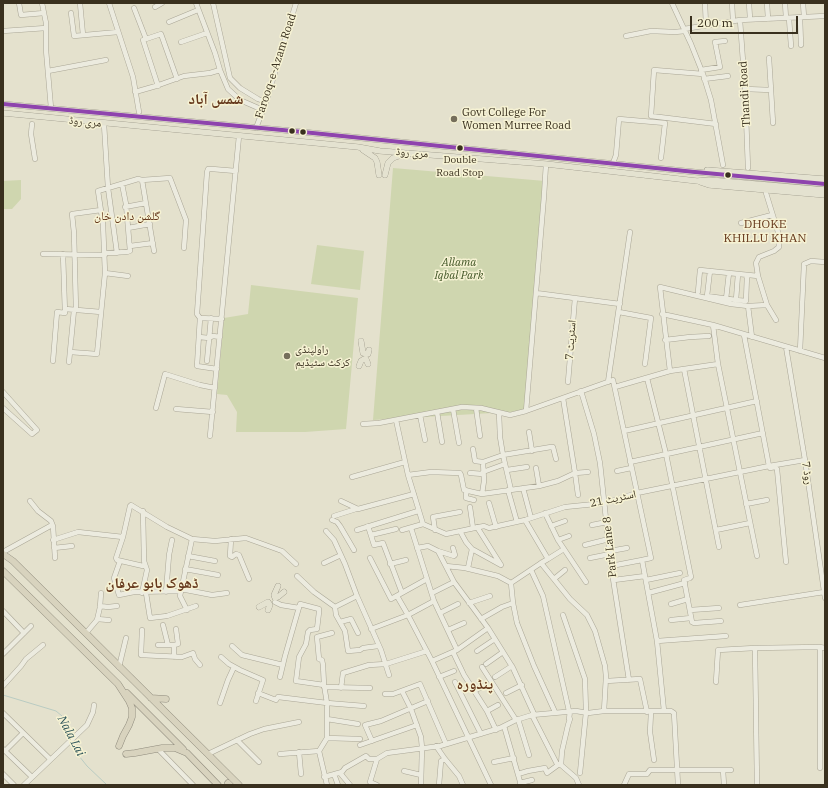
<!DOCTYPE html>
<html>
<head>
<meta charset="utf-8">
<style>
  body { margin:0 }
  #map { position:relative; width:828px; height:788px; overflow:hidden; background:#e4e1cd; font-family:"IBM Plex Serif",serif }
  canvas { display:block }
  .frame { position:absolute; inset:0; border:4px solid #39301e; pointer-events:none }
  .scale { position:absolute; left:690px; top:16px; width:108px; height:18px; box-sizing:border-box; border:2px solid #39301e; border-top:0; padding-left:5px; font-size:12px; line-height:14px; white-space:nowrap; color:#39301e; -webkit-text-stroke:3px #f6f2d3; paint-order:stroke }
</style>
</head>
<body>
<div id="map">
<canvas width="828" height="788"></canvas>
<div class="frame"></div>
<div class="scale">200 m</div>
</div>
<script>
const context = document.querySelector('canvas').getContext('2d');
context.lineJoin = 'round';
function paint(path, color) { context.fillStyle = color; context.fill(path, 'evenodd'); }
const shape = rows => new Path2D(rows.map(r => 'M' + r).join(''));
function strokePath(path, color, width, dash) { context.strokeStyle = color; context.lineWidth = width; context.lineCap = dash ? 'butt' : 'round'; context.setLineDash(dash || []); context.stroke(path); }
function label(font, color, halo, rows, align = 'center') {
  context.font = font + ' "IBM Plex Serif","Noto Naskh Arabic",serif'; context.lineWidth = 3; context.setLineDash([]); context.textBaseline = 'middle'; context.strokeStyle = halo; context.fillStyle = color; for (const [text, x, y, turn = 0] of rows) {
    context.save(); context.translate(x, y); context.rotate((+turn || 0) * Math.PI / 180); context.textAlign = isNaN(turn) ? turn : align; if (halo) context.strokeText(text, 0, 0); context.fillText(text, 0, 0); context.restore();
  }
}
paint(shape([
  [393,168,545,181,526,411,373,420],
  [21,180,21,199,12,209,3,209,3,181],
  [317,245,364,251,360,290,311,284],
  [251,285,358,298,346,429,305,432,236,432,237,412,227,395,217,394,224,318,248,314]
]), '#cfd6af');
strokePath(shape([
  [3,695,56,711,62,716,67,734,70,738],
  [72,743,78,749,79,756,87,766,107,785]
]), '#b9cbc2', 1);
const minor = shape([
  [19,3,21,15,44,13],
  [42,3,46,23,46,50,51,108],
  [80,3,83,35],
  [109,3,133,77,139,112],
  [196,3,215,53,220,70,228,89,240,100,263,110],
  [213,3,230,78,240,88,258,99,266,102],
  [672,3,691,44,703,74,711,100,723,165],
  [705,3,706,25],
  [732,3,733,21],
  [749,3,750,19],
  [767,3,768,19],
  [785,3,786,18],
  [803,3,804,17],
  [155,7,162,3],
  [134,8,146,39],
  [71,13,74,36,118,32],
  [800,17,801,45],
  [789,18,791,46],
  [740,20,745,89,748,168],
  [169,22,198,10],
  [684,29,740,20,825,16],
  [3,31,46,28],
  [626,36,651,31,675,32,685,31],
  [181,42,207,33],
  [701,70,720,67,715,42,725,41],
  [48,71,106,60],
  [703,74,654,70,651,116,716,124],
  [704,79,728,76],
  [158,86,143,40,161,34,177,79],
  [745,89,771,90,769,58],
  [771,90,773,123],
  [135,92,156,86,184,76,210,73,220,70],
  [32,124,31,134,35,159],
  [104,124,108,188,117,253],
  [256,128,266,102,296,3],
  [613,163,616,155,619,119,665,123,661,158],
  [142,180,170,178,186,220,184,248],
  [125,207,146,203],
  [741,223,772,215],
  [128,228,150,224],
  [130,246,153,243],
  [105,253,127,252,130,251,126,204,122,184],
  [43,254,105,255],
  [710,271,707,296,736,300,746,301,747,275],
  [105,273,128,276],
  [758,276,756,263,759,257,774,251,779,247,778,232,766,193],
  [536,293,620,304],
  [726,299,729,273],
  [736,300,738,274],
  [767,305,776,320],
  [748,306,752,337],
  [65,309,101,312],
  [76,310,74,233,72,214,101,210],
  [619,312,651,318,645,364],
  [662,314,713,325,825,358],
  [200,318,197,366,217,369],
  [222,319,200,318,197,314,207,172,208,169,212,169,236,171],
  [713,325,718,364,757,556],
  [744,335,769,466,770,468,775,467,777,469,786,562],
  [199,337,209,338,213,336,220,337],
  [665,340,690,337,709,336],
  [786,347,805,460,825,598],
  [800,351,804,264,811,261,825,262],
  [70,352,97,354,105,273,103,224,98,191,138,179,142,180,154,251],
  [53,361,57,312,65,313,63,254],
  [207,361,211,318],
  [69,362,74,310],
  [684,369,719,547],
  [670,371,718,364],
  [647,378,666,454,691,577,690,578,684,580,692,622,694,623,721,621],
  [568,382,575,298],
  [608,382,630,232],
  [615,387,670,371,660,287,731,304,748,306,767,305,758,276,700,270,698,292],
  [581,391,594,434,600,463,611,566,629,680],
  [3,392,37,430,32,434,3,408],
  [156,408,165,374,200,385,215,388],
  [476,408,480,436],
  [176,409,213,412],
  [453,409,459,443],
  [526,411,544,196,546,164],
  [437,412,442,442],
  [499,413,500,437,503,455,551,447,553,447,556,459],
  [420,415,425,440],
  [396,420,408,475,423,524],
  [363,424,379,423,462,407,481,408,510,415,526,411,613,380,651,558,642,560,657,641,664,711,671,711,674,713,678,785],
  [624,431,757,401],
  [529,432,532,451],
  [210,436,239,136],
  [473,449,475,461,483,462],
  [630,462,763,433],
  [536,468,539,486],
  [507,470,527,467],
  [617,471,631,468],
  [483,472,505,464],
  [470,473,483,474],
  [408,475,431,472,460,473,461,475,464,490,482,494,539,486,558,481,575,473,563,398],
  [352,477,405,462],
  [523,488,531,518],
  [466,490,466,498,474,500],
  [508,490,517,522],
  [482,494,484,481,483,462,503,455,511,490],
  [578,495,575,473,588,472],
  [30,501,38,511,51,521,53,526,55,558],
  [341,501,358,509,414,494],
  [489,503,496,527],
  [746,504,767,500],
  [470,507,473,528],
  [545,513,558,540,586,582],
  [334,516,356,509],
  [332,520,337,522,340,526,354,550],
  [525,520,548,559,541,563],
  [592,525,607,522],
  [368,526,374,545,383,543,402,593],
  [551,526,565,521],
  [411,528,434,601,457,650],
  [357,530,418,511],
  [402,530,423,524,446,534,484,526,489,528,525,520,565,507,605,503,637,493,769,466,805,460],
  [435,530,433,517,460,512],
  [716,530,750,523],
  [326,531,334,540,345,564,357,596,381,650,389,675],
  [460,531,466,542,472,549,501,565,477,527],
  [371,535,396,529],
  [123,537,116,558,117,560,143,566],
  [231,539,230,556,232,557,236,554,239,555,249,579],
  [53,540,78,532,123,537,130,506,131,505,167,527,192,539,215,541,246,538,282,551,296,564],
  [558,540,569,536],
  [585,545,609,539],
  [54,548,72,546],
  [417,548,428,546,438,551,454,556,455,555,453,548],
  [438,551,454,582,488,628,513,668,534,714],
  [610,551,627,548],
  [3,552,52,525],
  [188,556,215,561],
  [370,558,391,599,427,579],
  [590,558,610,554],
  [548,559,564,549],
  [120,561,114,578,119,595,134,592,180,591],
  [324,563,341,555],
  [390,564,406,560],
  [446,566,465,568,498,576,511,583],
  [611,566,642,560],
  [468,568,472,549],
  [185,569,218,575],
  [531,570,543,596,569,711],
  [297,576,314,592,335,607,336,615,345,631,348,651,360,650,363,648,378,646],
  [554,579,565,570],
  [614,580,645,576],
  [646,580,680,573],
  [511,583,541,563,570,599,587,615,595,631,605,666,606,677,604,711],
  [511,583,513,603,517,623,534,666,555,712],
  [181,589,212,595,227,593],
  [166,592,169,555,172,540],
  [142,593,147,570,144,561,143,511],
  [146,593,150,618,167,616,196,606],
  [432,593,454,582],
  [648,593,685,583],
  [397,596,408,615,432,661,491,785],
  [275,602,281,605,299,608],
  [469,603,490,596],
  [671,604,688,599],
  [740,605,824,592],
  [100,606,108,607,117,606],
  [335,607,357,596],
  [187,610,180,596,192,539],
  [690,610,719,608],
  [3,611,24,633],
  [440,613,458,604],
  [563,615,585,679,586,712,580,773],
  [97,619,109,620],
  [481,619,502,607,513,603],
  [671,620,691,618],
  [340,622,351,619,358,633],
  [163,625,168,645],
  [371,629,408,615,434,601],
  [142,630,141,655,182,657,193,653,195,659,200,665],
  [448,630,464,623],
  [86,633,97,620,100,607,101,593],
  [657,641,726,636],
  [158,645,174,645,174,657],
  [174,645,178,644,176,629],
  [232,646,242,655,283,665],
  [755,648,820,647],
  [477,651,495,639],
  [453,652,464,675,487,711,496,730],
  [3,654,31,626],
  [221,657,229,664,240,670,263,680,256,701],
  [432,661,457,650,488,628],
  [486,664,503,652],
  [119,667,126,638],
  [482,667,516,720],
  [280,677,285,656,300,604,319,609,319,612,317,629,310,630,308,632,306,644,299,657,296,681,324,685],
  [439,677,454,671],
  [495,677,512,666],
  [606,681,640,679,647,712],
  [455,682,481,734],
  [716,682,718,650,755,648,757,785],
  [3,686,21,666,26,659,43,645],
  [324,687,370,688],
  [341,688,343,673,369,665,386,664,427,651],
  [402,691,411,709,421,737,422,748,421,785],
  [474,691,485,685],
  [258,693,276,700,278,697,327,703,364,706],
  [506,693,522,685],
  [385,694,393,694,420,684,446,744],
  [220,703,228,680,234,667],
  [487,711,498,705],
  [651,712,650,732,654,760],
  [3,713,50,759],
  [532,715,557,764,561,765,576,778,579,785],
  [327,719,358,724],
  [518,719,529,755],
  [504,726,521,785],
  [327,738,360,739],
  [237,740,259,762],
  [372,741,365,725,381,721,428,701],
  [360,745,417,725],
  [436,746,445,759,459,776,463,785],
  [3,749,32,777],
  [158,749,193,785],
  [5,751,23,733],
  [299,752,301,774],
  [208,754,250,734,264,729,299,722],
  [280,754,319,751],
  [377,759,370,782,377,785],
  [494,762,514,758],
  [561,765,562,751,568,725,570,719,569,719,570,711],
  [820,768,820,647,825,648],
  [723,770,724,785],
  [404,771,421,775],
  [340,773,350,785],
  [3,774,14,785],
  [334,774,338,785],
  [518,774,528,771,545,768,547,773,558,765],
  [324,777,342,772,345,768,366,756,369,759,377,759,387,753,440,746,500,728,516,720,532,715,576,711,588,713,604,711,664,711],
  [520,783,532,780],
  [24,785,87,725,93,712,94,705],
  [327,785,319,751,327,738,327,703,324,685,323,665,322,660,319,659,317,637,332,633],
  [439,785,441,761,445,759],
  [624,785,629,774,647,774,650,770,731,770]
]);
const major = shape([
  [3,104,293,131,695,172,825,184],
  [3,113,358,147,380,151,546,164,697,181,709,180,825,190],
  [363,150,375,158,377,162,379,175],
  [707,170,825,179],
  [385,175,388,163,393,158,405,154],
  [700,182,709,185,825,195],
  [361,341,363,353,368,354,369,350],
  [359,366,361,361,364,359,366,359,368,364],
  [278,586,274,595,275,598,278,597,284,592],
  [259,607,268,602,270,605,268,610]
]);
const highway = shape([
  [3,554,13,561,239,785],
  [3,571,118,684,129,701,132,708,132,717,129,725,123,736,119,746],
  [127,693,183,749],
  [151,698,166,699],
  [126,754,135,753,162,748,175,748,187,753,218,785],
  [228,783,230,785]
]);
strokePath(minor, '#aaa696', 5.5);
strokePath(major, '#8f8b7d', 6);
strokePath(highway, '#8f8b7d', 7);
strokePath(minor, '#ecebdf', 4.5);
strokePath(major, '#e4e2d0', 5.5);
strokePath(highway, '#d8d3be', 6);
strokePath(shape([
  [3,104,293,131,695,172,825,184]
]), '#8e44ad', 4);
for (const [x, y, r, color] of [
  [454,119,4,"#756e5b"],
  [292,131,3.5,"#39301e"],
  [303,132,3.5,"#39301e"],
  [460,148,3.5,"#39301e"],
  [728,175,3.5,"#39301e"],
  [287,356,4,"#756e5b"]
]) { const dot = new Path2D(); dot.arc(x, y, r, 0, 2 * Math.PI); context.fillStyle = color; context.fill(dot); strokePath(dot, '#f6f2d3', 1.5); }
label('10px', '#39301e', '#f6f2d3', [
  ["Double",460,160],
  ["Road Stop",460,173]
]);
label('11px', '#39301e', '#f6f2d3', [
  ["Farooq-e-Azam Road",276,66,-72],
  ["Thandi Road",745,94,-93],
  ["مری روڈ",85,122,6],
  ["مری روڈ",412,153,4],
  ["اسٹریٹ 7",571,340,-86],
  ["روڈ 7",807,473,81],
  ["اسٹریٹ 21",613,499,-12],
  ["Park Lane 8",610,547,-96]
]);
label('11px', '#39301e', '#f6f2d3', [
  ["Govt College For",462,113],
  ["Women Murree Road",462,126],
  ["راولپنڈی",295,350],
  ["کرکٹ سٹیڈیم",295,363]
], 'left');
label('italic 11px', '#405525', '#f6f2d3', [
  ["Allama",459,263],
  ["Iqbal Park",459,276]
]);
label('12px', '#66391d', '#f6f2d3', [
  ["گلشن دادن خان",127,217],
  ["DHOKE",765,225],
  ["KHILLU KHAN",765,239]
]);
label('italic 12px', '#2d5459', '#f6f2d3', [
  ["Nala Lai",71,736,62]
]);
label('bold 15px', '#66391d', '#f6f2d3', [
  ["شمس آباد",216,100],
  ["ڈھوک بابو عرفان",152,584],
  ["پنڈورہ",475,685]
]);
</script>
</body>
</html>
